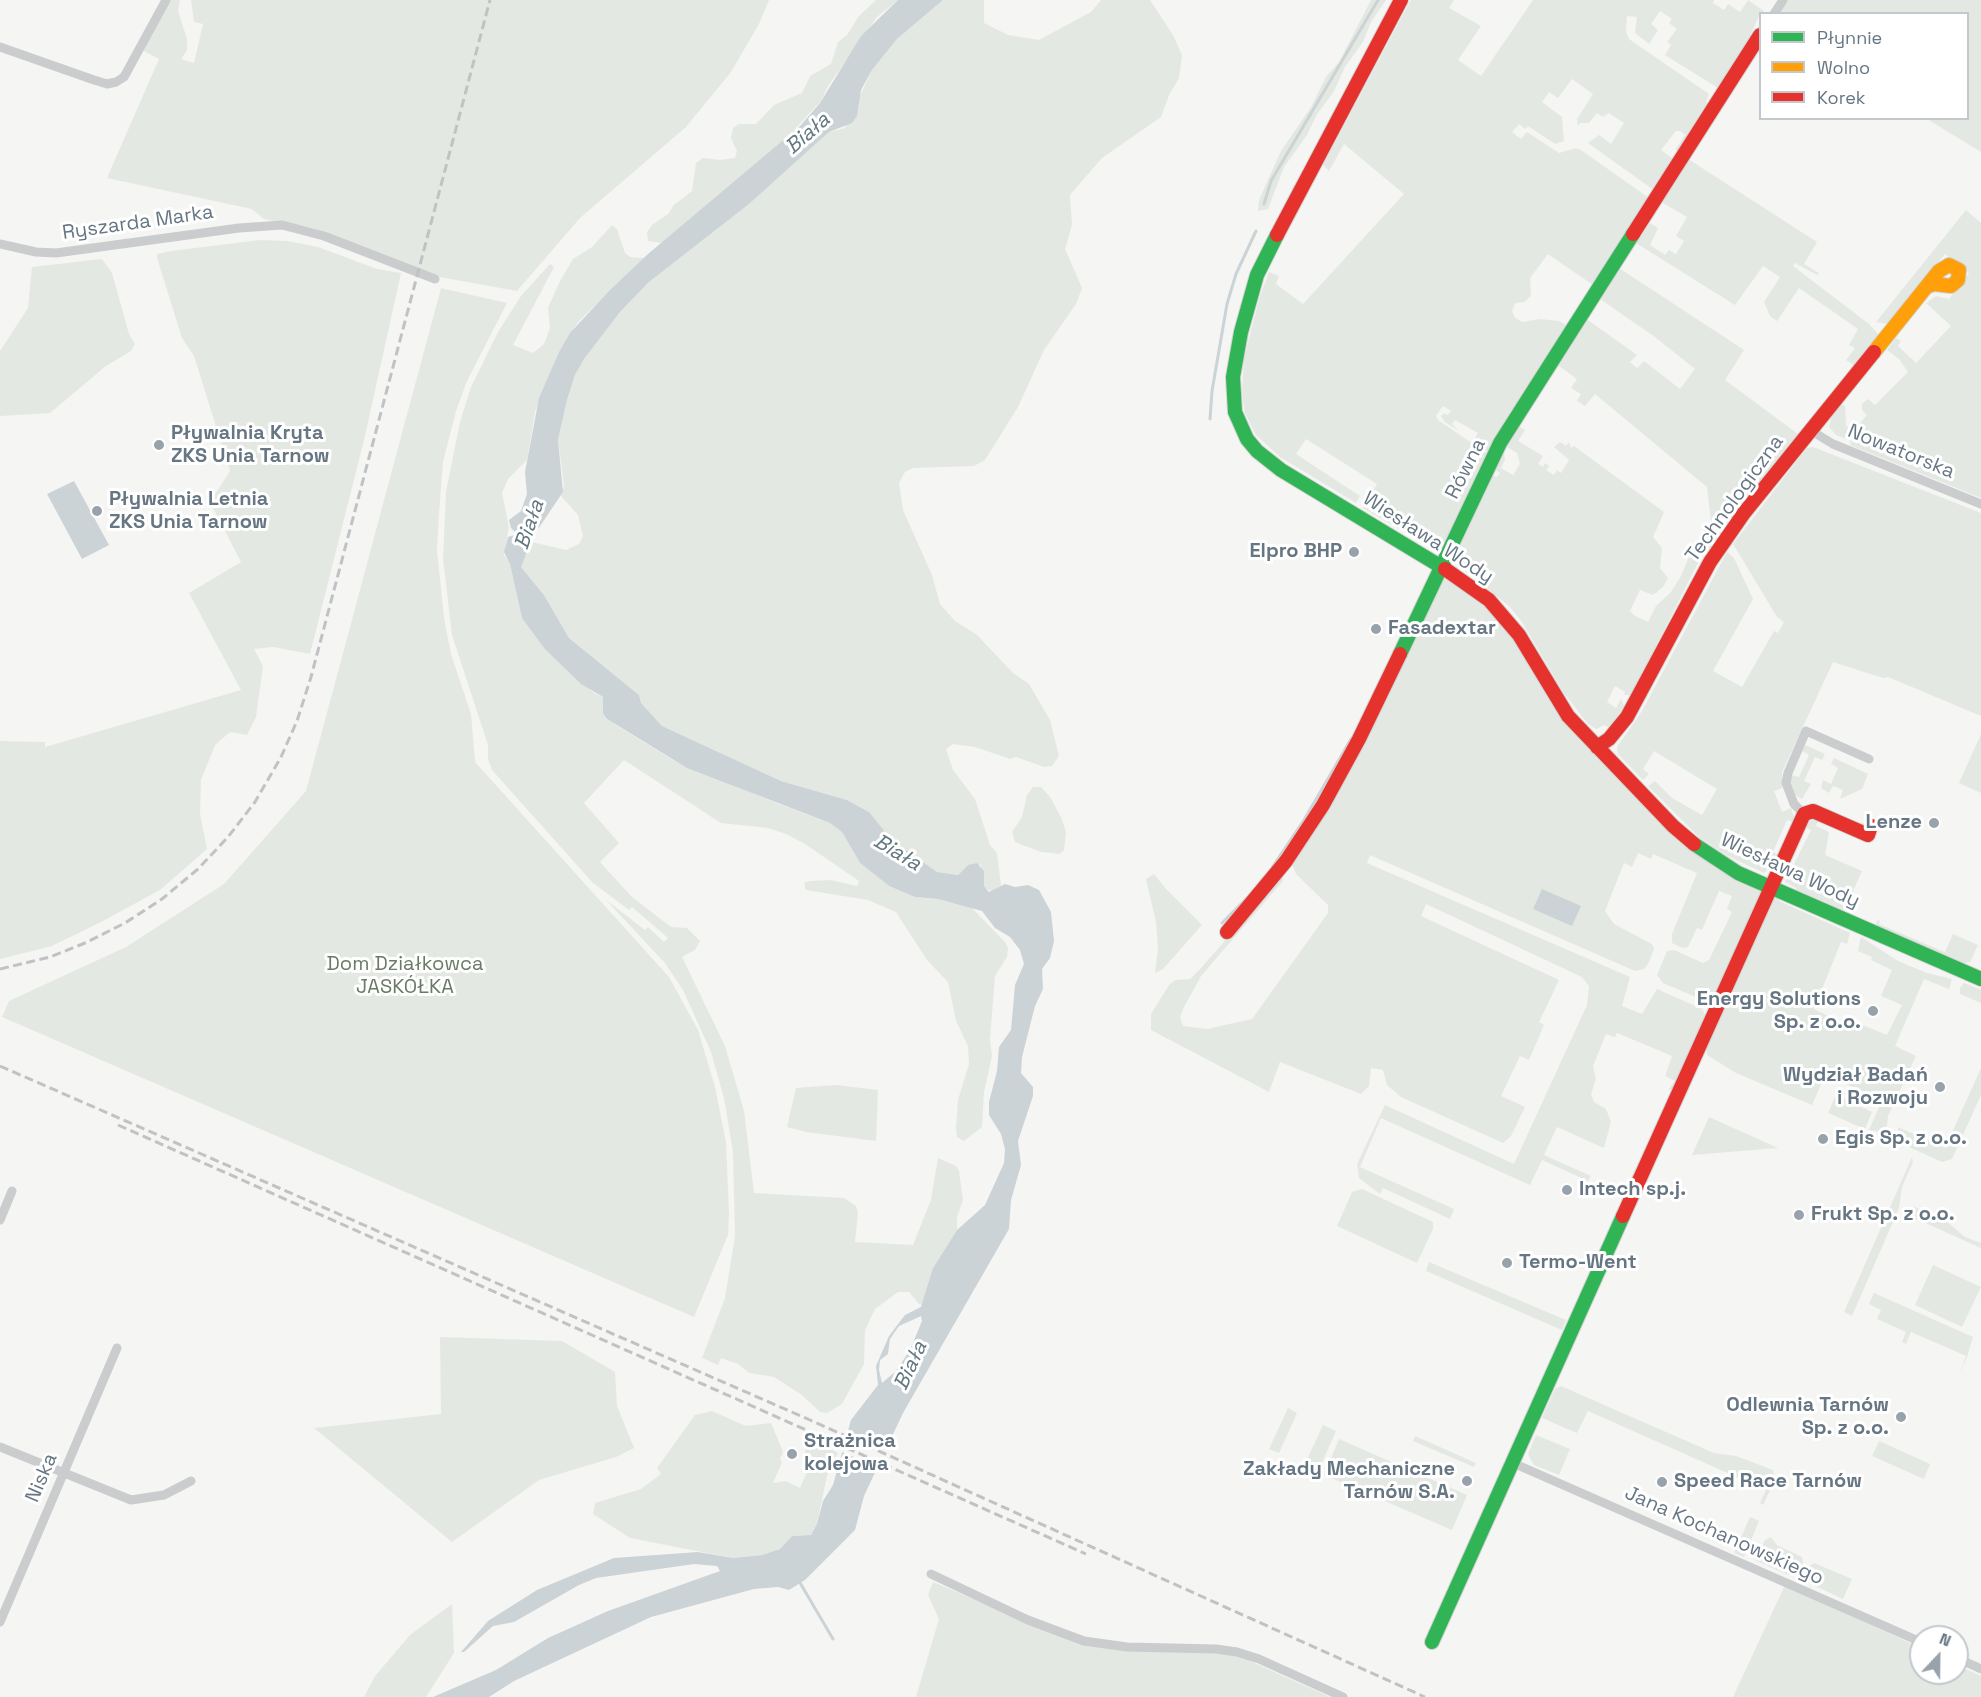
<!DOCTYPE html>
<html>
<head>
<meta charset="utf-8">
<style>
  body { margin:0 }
  #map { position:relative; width:1981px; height:1697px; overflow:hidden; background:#f5f5f4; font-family:"Space Grotesk",sans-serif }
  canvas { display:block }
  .legend { position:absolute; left:1759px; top:12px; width:210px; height:108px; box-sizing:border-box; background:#fff; border:2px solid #c2c8cd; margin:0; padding:8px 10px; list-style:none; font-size:18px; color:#667683 }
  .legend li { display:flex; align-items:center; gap:12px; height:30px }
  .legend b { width:30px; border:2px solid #c2c8cd }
  .north { position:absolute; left:1909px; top:1625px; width:60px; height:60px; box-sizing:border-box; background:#fff; border:2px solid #c2c8cd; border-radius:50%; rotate:22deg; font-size:16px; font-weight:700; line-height:24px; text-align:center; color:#667683 }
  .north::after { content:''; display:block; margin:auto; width:21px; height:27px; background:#98a2ab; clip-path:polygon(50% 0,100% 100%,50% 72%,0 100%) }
</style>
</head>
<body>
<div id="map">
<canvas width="1981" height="1697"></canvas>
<ul class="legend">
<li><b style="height:8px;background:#30b455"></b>Płynnie</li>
<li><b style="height:8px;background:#ff9f0a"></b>Wolno</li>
<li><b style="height:8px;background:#e5322d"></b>Korek</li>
</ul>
<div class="north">N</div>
</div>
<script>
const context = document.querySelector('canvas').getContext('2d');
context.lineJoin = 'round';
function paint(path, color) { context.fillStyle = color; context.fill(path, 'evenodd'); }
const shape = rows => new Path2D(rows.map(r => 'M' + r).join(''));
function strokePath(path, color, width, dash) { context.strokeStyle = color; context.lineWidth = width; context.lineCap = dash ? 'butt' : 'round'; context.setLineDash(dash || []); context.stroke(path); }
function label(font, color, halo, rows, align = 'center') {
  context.font = font + ' "Space Grotesk",sans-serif'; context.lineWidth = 6; context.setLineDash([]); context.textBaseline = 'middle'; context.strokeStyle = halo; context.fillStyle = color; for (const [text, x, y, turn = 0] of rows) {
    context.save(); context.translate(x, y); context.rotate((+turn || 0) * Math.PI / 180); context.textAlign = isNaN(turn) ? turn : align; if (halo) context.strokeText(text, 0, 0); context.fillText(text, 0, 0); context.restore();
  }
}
paint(shape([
  [166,0,180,0,178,11,187,39,187,50,181,59,194,63,203,24,194,22,191,0,769,0,759,24,731,72,686,127,580,218,517,291,440,277,312,228,264,219,252,209,107,178,159,59,140,49],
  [876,0,898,0,877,17,828,86,821,101,789,135,662,243,648,241,647,232,652,225,668,214,674,205,692,191,696,163,703,158,720,160,735,158,737,151,731,138,733,128,739,124,756,124,774,105,802,93,810,76,831,64,838,42,847,35,859,16],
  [943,0,984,0,984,23,1008,35,1039,40,1091,12,1101,0,1150,0,1173,35,1182,55,1179,78,1169,95,1161,117,1102,158,1070,195,1072,225,1065,249,1082,288,1076,304,1044,350,1018,407,985,460,974,466,913,468,905,472,899,483,903,510,932,575,940,604,955,621,977,635,1013,673,1029,684,1050,720,1059,756,1052,766,1044,767,1016,757,1010,759,975,747,953,744,946,749,953,770,975,799,990,845,997,853,1001,885,993,892,984,887,981,865,968,865,958,875,937,872,892,840,869,812,847,800,781,781,662,726,641,703,639,695,569,638,544,595,521,567,527,547,532,542,566,550,579,544,583,536,578,515,561,496,564,485,558,440,567,400,575,375,584,359,620,312,649,282,750,203,829,132,845,128,872,70,897,39],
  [1371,0,1386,0,1371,22,1363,42,1345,67,1333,93,1317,114,1307,135,1284,167,1268,209,1258,211,1259,200,1281,151,1311,107,1326,77,1339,62],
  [1411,0,1454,0,1449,8,1481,26,1458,60,1481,76,1533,0,1714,0,1713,3,1724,10,1728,4,1740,12,1748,0,1764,11,1760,14,1743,51,1718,88,1665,55,1671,45,1667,42,1677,29,1669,23,1672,19,1660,11,1651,24,1658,30,1649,44,1635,33,1637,17,1627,16,1626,32,1629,39,1709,94,1706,102,1709,105,1679,151,1675,150,1685,135,1680,131,1676,131,1661,150,1675,160,1655,191,1588,143,1599,135,1611,144,1624,123,1609,113,1603,117,1597,113,1589,123,1580,123,1578,126,1577,119,1593,94,1572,79,1558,98,1549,92,1542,102,1562,117,1564,141,1555,144,1528,126,1525,129,1519,124,1512,132,1521,139,1527,132,1559,153,1576,148,1581,150,1649,198,1593,285,1548,254,1530,278,1531,296,1524,302,1515,303,1512,311,1515,318,1523,322,1539,319,1559,321,1568,326,1488,452,1473,442,1478,433,1455,420,1452,424,1459,431,1445,422,1441,416,1444,413,1448,415,1451,411,1443,406,1436,416,1438,420,1488,454,1445,545,1441,543,1435,550,1363,508,1377,484,1306,439,1296,454,1360,496,1356,503,1280,457,1256,435,1245,413,1242,393,1244,358,1260,296,1269,272,1279,276,1276,284,1303,304,1404,194,1344,144,1329,171,1323,165],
  [1785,0,1981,0,1981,152,1927,119,1968,118,1968,14,1777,14],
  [1685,157,1817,242,1804,264,1819,273,1817,275,1795,263,1793,266,1869,324,1879,335,1854,365,1846,360,1855,348,1849,345,1858,329,1799,288,1777,321,1770,316,1764,302,1780,277,1763,266,1735,305,1636,243,1650,223,1658,228,1650,245,1665,255,1669,250,1676,254,1684,241,1676,236,1687,217,1658,200],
  [1966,210,1981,223,1981,498,1850,445,1851,441,1836,435,1829,427,1832,415,1841,404,1845,406,1846,425,1852,432,1867,415,1862,410,1862,404,1868,399,1875,405,1908,372,1899,359,1887,350,1896,338,1901,341,1898,346,1916,363,1951,326,1926,303,1936,296,1949,299,1969,273,1945,254,1887,324,1876,322],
  [612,225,617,229,625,253,630,257,644,258,579,321,559,352,535,412,527,460,508,479,502,493,509,527,504,555,510,563,522,618,569,671,594,693,603,697,607,719,619,727,673,760,776,803,830,823,842,832,860,863,889,886,915,897,938,899,971,907,1005,942,1008,948,1007,957,995,976,990,1039,992,1056,984,1092,982,1127,964,1141,957,1137,956,1128,958,1100,969,1064,968,1046,956,1021,948,982,927,960,896,912,868,900,806,890,804,883,810,881,830,880,857,886,859,881,805,844,786,834,768,828,721,823,624,760,584,803,619,843,600,862,632,897,671,927,687,928,700,941,695,950,682,957,725,1046,744,1111,754,1193,844,1198,856,1206,858,1213,855,1242,913,1245,931,1200,938,1158,956,1166,959,1171,963,1200,957,1217,957,1230,933,1268,925,1301,923,1305,919,1304,909,1292,898,1292,875,1309,865,1330,864,1364,842,1404,827,1413,820,1412,802,1395,774,1377,749,1373,738,1364,721,1358,718,1365,702,1358,725,1298,735,1236,733,1152,724,1098,711,1052,683,990,665,963,606,900,645,930,648,927,664,942,668,938,632,907,629,910,592,882,492,770,488,759,488,745,452,635,443,559,446,492,460,422,471,387,498,332,521,296,550,264,554,267,513,345,533,353,544,344,550,328,548,308,559,283,573,259,592,247],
  [260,240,287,241,318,247,377,269,401,273,365,436,310,654,273,647,254,649,263,666,256,717,247,735,230,732,215,745,201,780,200,814,207,849,160,890,101,922,52,946,0,959,0,741,45,742,45,747,241,690,189,593,241,562,210,502,230,471,194,356,182,338,157,258,157,254,171,251],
  [102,259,112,273,129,334,135,344,131,351,106,366,50,413,0,416,0,351,28,308,32,267],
  [1616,266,1744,350,1725,380,1798,434,1738,508,1707,552,1702,551,1698,546,1711,523,1707,487,1595,394,1585,406,1577,401,1581,394,1571,388,1577,379,1555,363,1585,318,1637,355,1630,362,1637,368,1644,361,1680,389,1695,369,1655,337,1597,297],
  [441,288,507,303,467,381,456,411,443,462,439,513,437,550,444,618,451,654,471,714,475,762,669,977,698,1030,715,1087,726,1142,729,1214,728,1235,694,1317,2,1017,9,1001,126,947,224,884,306,791],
  [1518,426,1525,430,1518,441,1543,456,1538,464,1543,467,1545,463,1549,466,1546,470,1554,475,1557,470,1561,473,1569,460,1554,447,1560,442,1566,446,1569,442,1571,448,1574,446,1664,512,1653,537,1662,548,1660,568,1668,578,1663,587,1653,595,1640,590,1630,611,1635,616,1648,622,1656,606,1671,592,1681,576,1691,552,1700,559,1631,695,1624,695,1625,692,1615,686,1607,702,1616,708,1621,699,1624,706,1609,728,1605,725,1596,729,1588,724,1564,693,1522,622,1509,606,1452,560,1487,474,1497,477,1500,473,1490,466,1498,450,1504,453,1505,460,1501,468,1513,475,1520,464,1517,453,1507,447],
  [1813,447,1981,513,1981,716,1888,677,1883,678,1833,662,1782,772,1782,788,1774,791,1782,812,1791,808,1795,820,1795,823,1787,820,1773,852,1780,856,1775,867,1771,865,1764,873,1726,855,1699,837,1648,786,1655,781,1672,798,1702,815,1717,789,1654,751,1643,769,1649,774,1643,780,1618,754,1617,747,1642,711,1727,552,1734,558,1753,599,1713,671,1742,687,1774,631,1778,633,1784,622,1777,617,1733,544,1807,448],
  [1443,576,1451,579,1487,607,1515,640,1551,704,1566,725,1671,833,1716,868,1762,892,1712,1004,1663,983,1657,975,1667,951,1674,950,1703,963,1709,960,1732,912,1727,909,1732,896,1719,891,1702,930,1697,928,1688,947,1682,948,1672,943,1672,934,1697,873,1653,854,1651,859,1638,853,1632,867,1624,863,1605,911,1614,924,1652,944,1654,949,1648,964,1644,969,1635,971,1370,855,1367,863,1630,977,1622,1006,1642,1014,1657,989,1702,1009,1707,1018,1676,1089,1668,1090,1675,1081,1665,1076,1672,1056,1617,1033,1615,1037,1606,1034,1593,1066,1596,1079,1591,1094,1594,1102,1606,1109,1611,1122,1604,1148,1557,1127,1544,1155,1591,1176,1588,1181,1542,1160,1530,1185,1381,1118,1360,1167,1454,1209,1450,1219,1383,1188,1380,1194,1359,1178,1357,1164,1385,1105,1514,1164,1587,1005,1589,986,1582,977,1426,904,1421,916,1559,980,1539,1022,1544,1025,1529,1060,1520,1056,1501,1096,1525,1107,1511,1136,1503,1143,1401,1097,1387,1085,1383,1070,1371,1068,1369,1086,1361,1094,1280,1062,1269,1092,1151,1030,1151,1014,1169,985,1175,980,1190,979,1202,967,1282,875,1283,881,1201,976,1183,1009,1180,1017,1183,1026,1207,1029,1252,1019,1328,913,1328,905,1296,874,1292,864],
  [1981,734,1981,793,1959,783],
  [1805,745,1825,754,1822,760,1815,757,1804,781,1811,784,1802,799,1795,795,1790,781,1791,775,1799,777,1809,755,1802,751],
  [1834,758,1868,774,1862,789,1842,798,1840,798,1843,790,1833,786,1829,793,1821,788,1823,780,1831,784,1838,768,1831,764],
  [1033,787,1041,787,1050,797,1062,819,1066,833,1064,850,1060,854,1041,852,1015,842,1012,832,1022,817,1027,795],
  [1814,818,1819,819,1816,826,1829,832,1825,855,1862,871,1844,911,1795,891,1796,888,1785,882,1811,830,1804,826],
  [1154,874,1166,889,1202,925,1163,969,1155,973,1158,949,1156,922,1146,879],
  [1777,897,1780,898,1779,901,1850,933,1847,944,1841,942,1814,1009,1832,1018,1858,1028,1860,1024,1887,1035,1902,1005,1881,996,1892,970,1871,960,1872,957,1858,951,1861,937,1898,961,1927,973,1952,979,1949,989,1924,979,1895,1046,1916,1056,1888,1116,1887,1126,1882,1132,1869,1130,1882,1100,1825,1075,1812,1105,1736,1073,1707,1055,1706,1046,1771,900],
  [1877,920,1880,921,1879,924,1945,952,1953,934,1978,945,1970,962,1960,964,1879,928,1876,924],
  [1964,983,1981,990,1981,1003,1960,994,1960,988],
  [1981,1068,1981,1095,1952,1159,1942,1162,1898,1142,1898,1127,1945,1148],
  [836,1085,878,1090,876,1141,806,1132,787,1127,796,1088],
  [1836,1095,1872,1112,1865,1129,1828,1113],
  [1709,1117,1778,1148,1692,1155],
  [1912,1157,1913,1162,1902,1187,1899,1208,1852,1316,1844,1312],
  [1362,1189,1433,1222,1433,1229,1417,1263,1337,1226,1352,1192],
  [1913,1206,1946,1221,1965,1237,1981,1243,1981,1248,1912,1217,1909,1214],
  [1429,1262,1566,1320,1562,1330,1426,1271],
  [1933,1265,1981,1287,1962,1327,1915,1305],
  [1874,1293,1973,1337,1967,1357,1960,1373,1966,1356,1911,1332,1906,1344,1902,1342,1906,1332,1877,1319,1881,1310,1869,1304],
  [440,1337,562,1341,615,1372,617,1406,634,1448,616,1457,539,1480,452,1542,314,1428,441,1414],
  [1561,1386,1714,1453,1736,1456,1773,1470,1775,1480,1763,1505,1760,1503,1766,1490,1588,1411,1577,1433,1542,1418,1555,1389],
  [1288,1408,1297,1413,1279,1453,1269,1449],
  [712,1411,746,1426,771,1423,783,1452,780,1459,782,1462,773,1483,786,1481,800,1488,813,1458,811,1455,805,1455,806,1437,838,1453,827,1476,817,1524,811,1535,792,1536,780,1549,763,1555,733,1558,630,1538,593,1514,595,1503,641,1489,661,1474,657,1468,695,1415],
  [1323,1425,1336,1431,1318,1472,1304,1466],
  [1536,1435,1570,1449,1559,1475,1534,1465,1531,1460,1528,1454],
  [1415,1436,1476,1463,1474,1467,1413,1441],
  [1339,1439,1467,1495,1452,1530,1324,1475],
  [1879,1441,1930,1464,1924,1479,1872,1456],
  [1750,1517,1759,1521,1744,1557,1734,1553],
  [1771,1537,1777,1545,1802,1557,1803,1563,1796,1573,1788,1575,1755,1560,1765,1540],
  [1814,1563,1852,1579,1843,1599,1805,1581,1808,1567],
  [933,1582,1078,1643,1129,1651,1218,1652,1239,1656,1330,1697,916,1697,939,1619,928,1595],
  [1785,1585,1921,1648,1921,1673,1957,1673,1957,1665,1981,1676,1981,1697,1733,1697],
  [452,1604,454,1653,426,1697,364,1697,375,1676,410,1635]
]), '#e4e8e2');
paint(shape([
  [898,0,943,0,897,39,872,70,861,90,857,116,852,123,829,132,749,204,649,282,620,312,584,359,575,375,567,400,558,440,563,492,532,538,521,567,544,595,569,638,639,695,641,703,662,726,781,781,847,800,869,812,892,840,937,872,958,875,968,865,977,863,984,871,984,886,989,892,1005,884,1015,887,1028,885,1039,890,1051,912,1054,941,1050,958,1042,969,1043,989,1035,1006,1022,1057,1021,1073,1033,1087,1033,1096,1018,1141,1021,1165,1011,1200,1009,1229,903,1413,864,1496,855,1530,805,1580,789,1590,778,1587,754,1589,651,1617,514,1681,489,1697,433,1697,496,1670,548,1638,608,1611,720,1571,717,1566,694,1564,596,1578,579,1585,514,1622,493,1626,464,1652,461,1652,488,1621,537,1590,614,1558,698,1552,733,1558,762,1555,780,1549,792,1536,811,1535,817,1524,823,1501,833,1485,851,1420,878,1385,876,1366,889,1336,905,1315,921,1307,933,1268,957,1230,985,1205,1004,1163,1005,1149,1001,1134,989,1115,989,1102,997,1071,999,1047,1011,1030,1015,985,1024,964,1020,950,1010,937,995,928,982,911,938,899,915,897,889,886,860,863,842,832,830,823,687,768,607,719,603,713,603,697,581,684,545,649,522,618,510,564,504,552,508,537,517,534,511,528,509,520,521,511,527,494,525,472,539,398,559,352,570,333,609,291,648,254,801,125,820,103,861,36],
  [921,1316,922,1321,910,1350,896,1371,882,1383,879,1370,880,1360,888,1354,890,1339,899,1326],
  [74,481,109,545,82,559,47,494],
  [1542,889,1581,906,1572,926,1533,909]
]), '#cbd3d6');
paint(shape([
  [844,1429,891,1450,881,1469,840,1451]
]), '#f5f5f4');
strokePath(shape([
  [1264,204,1271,181,1378,0],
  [1210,419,1212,391,1227,304,1236,274,1256,231],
  [1273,866,1304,820,1351,739],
  [1222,923,1246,899],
  [799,1581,833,1639]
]), '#cbd3d6', 3);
const fast = shape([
  [1277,235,1257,275,1241,332,1233,377,1235,412,1247,439,1257,451,1281,470,1445,569],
  [1400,654,1500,443,1633,234],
  [1694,844,1738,873,1981,979],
  [1432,1642,1623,1216]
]);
const slow = shape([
  [1874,352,1939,271,1949,265,1959,270,1958,280,1951,286,1934,284,1926,287]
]);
const jam = shape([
  [1633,234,1760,35],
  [1277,235,1401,0],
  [1445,569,1489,600,1519,635,1568,716,1673,826,1694,844],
  [1597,747,1609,739,1627,717,1710,562,1744,513,1874,352],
  [1227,932,1286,861,1323,805,1359,739,1400,654],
  [1623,1216,1804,814,1813,811,1868,835,1871,826]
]);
strokePath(fast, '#d1d2d2', 16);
strokePath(slow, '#d1d2d2', 16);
strokePath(jam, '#d1d2d2', 16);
strokePath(shape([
  [1774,14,1783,0],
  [0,47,94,80,107,84,116,82,124,77,166,0],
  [0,244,36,252,56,253,239,228,282,225,324,236,435,279],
  [1810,430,1833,444,1981,504],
  [1804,814,1794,804,1786,783,1788,773,1806,731,1869,759],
  [0,1220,12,1191],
  [0,1447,131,1500,164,1495,191,1481],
  [1513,1463,1921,1642],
  [931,1574,1028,1620,1084,1641,1127,1647,1216,1649,1237,1652,1259,1659,1343,1697],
  [0,1622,117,1348],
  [1957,1658,1981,1669]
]), '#cacccd', 9);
strokePath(fast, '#30b455', 14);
strokePath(slow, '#ff9f0a', 14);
strokePath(jam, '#e5322d', 14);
strokePath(shape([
  [0,969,50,957,85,943,125,923,162,899,198,869,228,837,255,802,281,757,297,721,311,677,490,0],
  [0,1066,810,1420,1425,1697],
  [118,1125,1086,1554]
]), '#c1c2c3', 3, [9, 4.5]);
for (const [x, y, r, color] of [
  [159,445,6,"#98a2ab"],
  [97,511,6,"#98a2ab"],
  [1354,552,6,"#98a2ab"],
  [1376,629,6,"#98a2ab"],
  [1934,823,6,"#98a2ab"],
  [1873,1011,6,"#98a2ab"],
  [1940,1087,6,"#98a2ab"],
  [1823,1139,6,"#98a2ab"],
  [1567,1190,6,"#98a2ab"],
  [1799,1215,6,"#98a2ab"],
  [1507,1263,6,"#98a2ab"],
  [1901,1417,6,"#98a2ab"],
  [792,1454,6,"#98a2ab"],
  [1467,1481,6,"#98a2ab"],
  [1662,1482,6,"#98a2ab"]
]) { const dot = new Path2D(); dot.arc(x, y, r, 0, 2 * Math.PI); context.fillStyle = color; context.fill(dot); strokePath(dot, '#fff', 2); }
label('20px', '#667683', '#fff', [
  ["Ryszarda Marka",138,223,-8],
  ["Nowatorska",1901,452,22],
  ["Równa",1466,469,-63],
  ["Technologiczna",1735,499,-54],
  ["Wiesława Wody",1428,538,33],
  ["Wiesława Wody",1790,871,25],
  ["Niska",42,1478,-67],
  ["Jana Kochanowskiego",1724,1536,24]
]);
label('bold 20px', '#667683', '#fff', [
  ["Pływalnia Kryta",171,434],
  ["ZKS Unia Tarnow",171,457],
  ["Pływalnia Letnia",109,500],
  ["ZKS Unia Tarnow",109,523],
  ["Elpro BHP",1342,552,"right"],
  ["Fasadextar",1388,629],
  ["Lenze",1922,823,"right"],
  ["Energy Solutions",1861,1000,"right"],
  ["Sp. z o.o.",1861,1023,"right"],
  ["Wydział Badań",1928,1076,"right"],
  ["i Rozwoju",1928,1099,"right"],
  ["Egis Sp. z o.o.",1835,1139],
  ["Intech sp.j.",1579,1190],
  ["Frukt Sp. z o.o.",1811,1215],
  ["Termo-Went",1519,1263],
  ["Odlewnia Tarnów",1889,1406,"right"],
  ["Sp. z o.o.",1889,1429,"right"],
  ["Strażnica",804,1442],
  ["kolejowa",804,1465],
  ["Zakłady Mechaniczne",1455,1470,"right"],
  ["Tarnów S.A.",1455,1493,"right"],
  ["Speed Race Tarnów",1674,1482]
], 'left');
label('20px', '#697a65', '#fff', [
  ["Dom Działkowca",405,965],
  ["JASKÓŁKA",405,988]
]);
label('italic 21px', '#62777f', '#fff', [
  ["Biała",808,134,-41],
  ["Biała",530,525,-71],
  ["Biała",897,853,31],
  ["Biała",911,1366,-65]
]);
</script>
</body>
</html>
